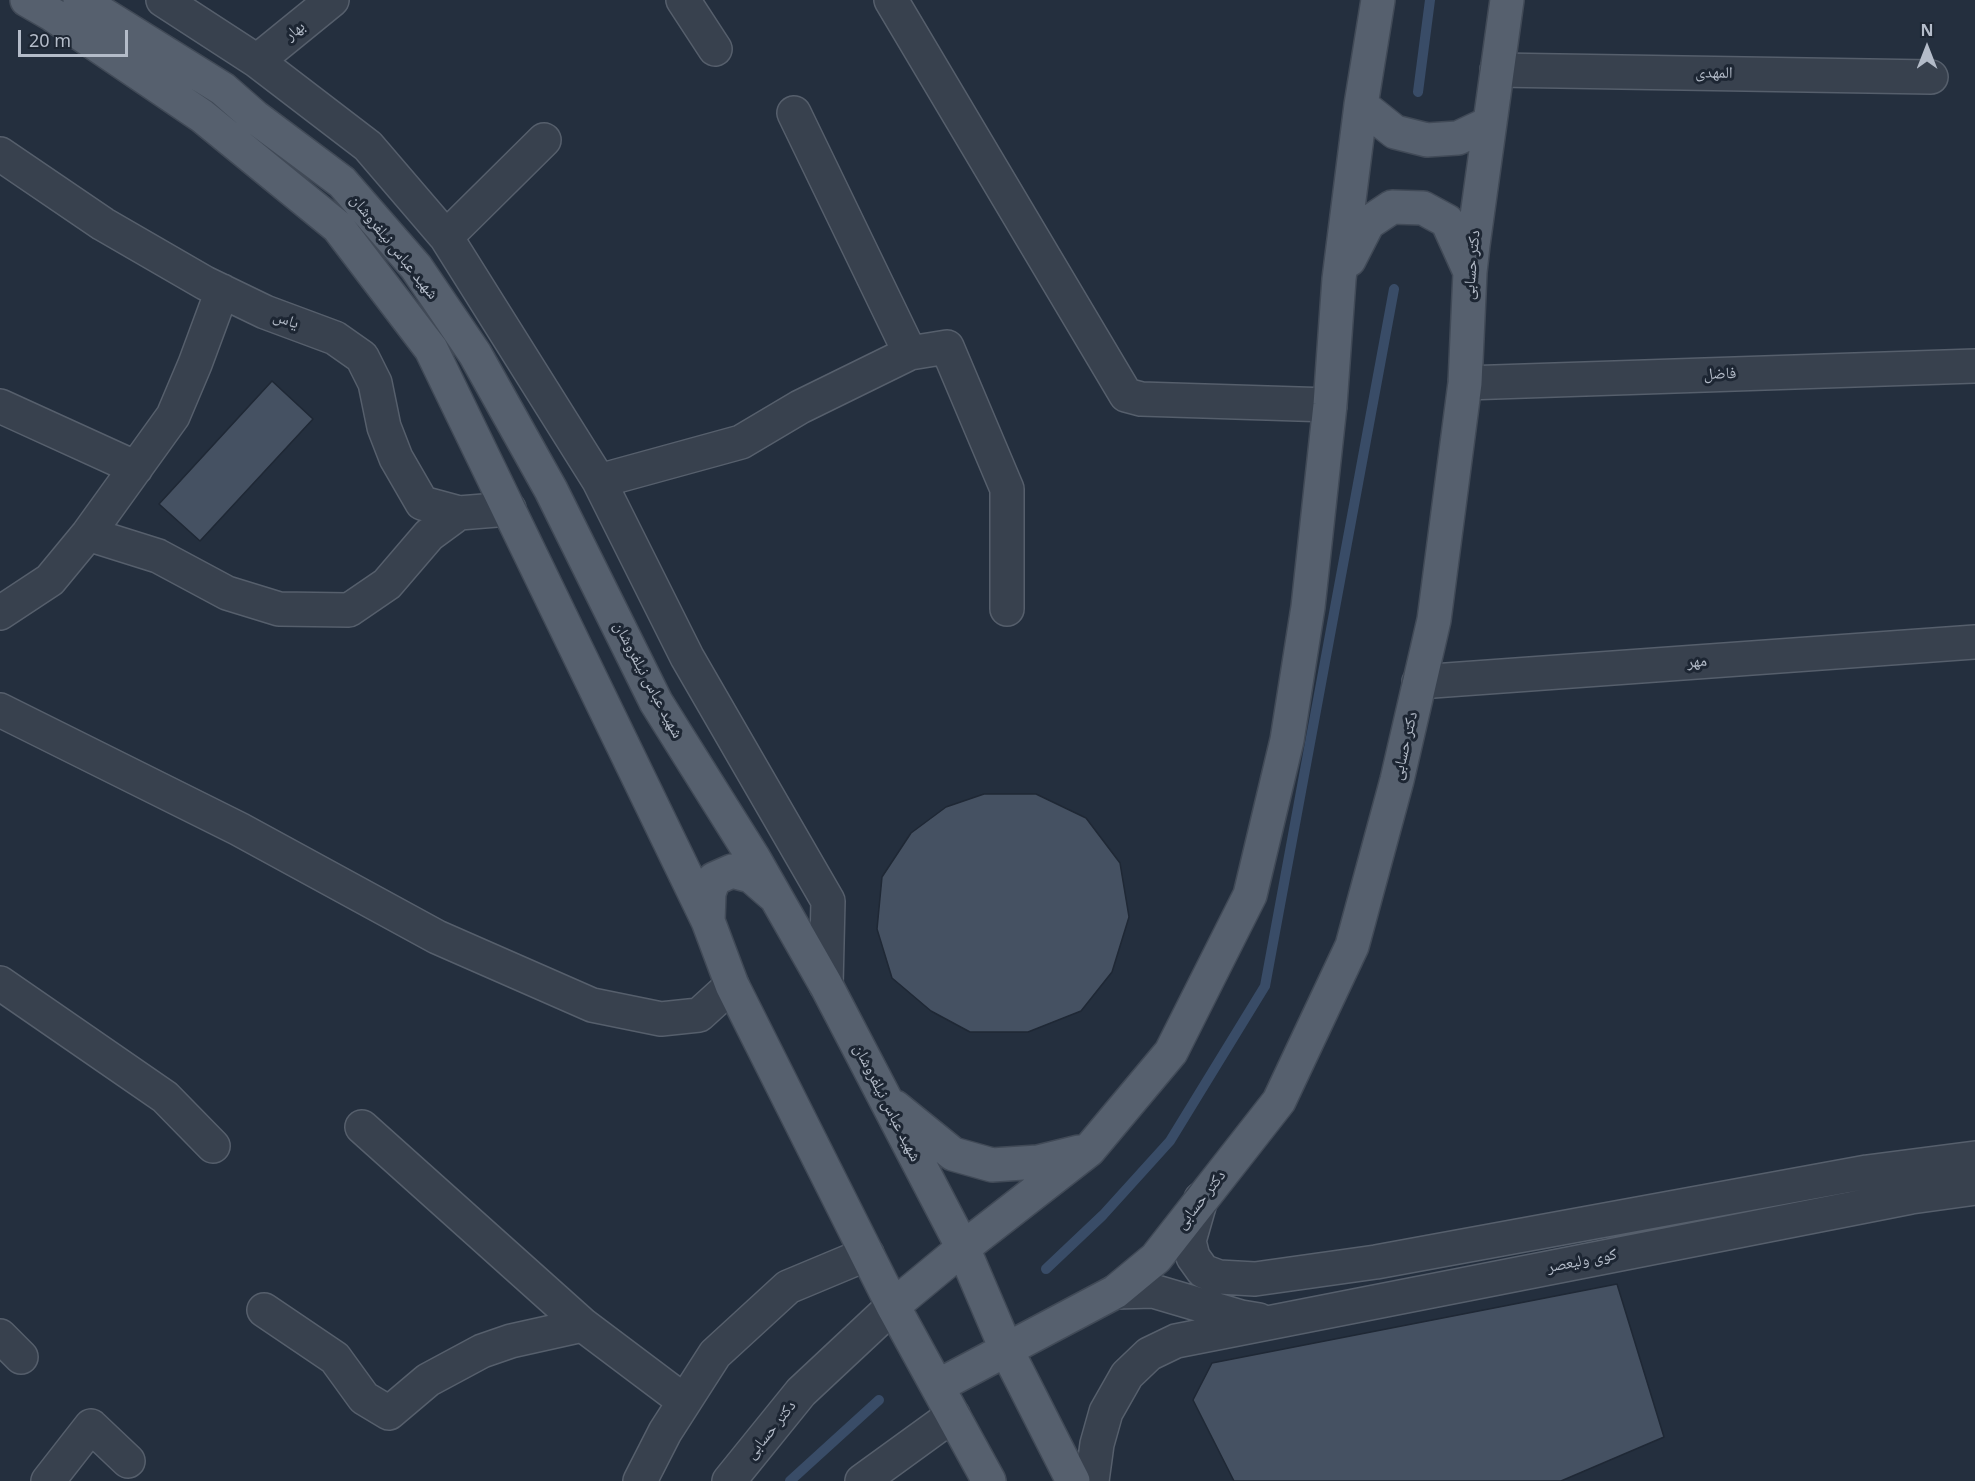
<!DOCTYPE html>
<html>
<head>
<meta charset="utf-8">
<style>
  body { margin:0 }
  #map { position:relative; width:1975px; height:1481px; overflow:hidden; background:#242f3e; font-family:"Noto Sans",sans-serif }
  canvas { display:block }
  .north { position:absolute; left:1897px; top:18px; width:60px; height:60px; -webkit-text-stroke:4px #1d2633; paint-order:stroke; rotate:0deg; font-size:16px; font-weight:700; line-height:24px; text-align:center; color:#b4bcc9 }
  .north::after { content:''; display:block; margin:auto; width:21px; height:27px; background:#b4bcc9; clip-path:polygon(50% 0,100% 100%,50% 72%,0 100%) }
  .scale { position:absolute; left:18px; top:30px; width:110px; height:27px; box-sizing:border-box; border:3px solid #b4bcc9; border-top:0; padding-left:8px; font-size:18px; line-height:21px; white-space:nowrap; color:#b4bcc9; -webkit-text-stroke:4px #1d2633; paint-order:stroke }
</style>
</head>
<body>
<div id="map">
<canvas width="1975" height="1481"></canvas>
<div class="north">N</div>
<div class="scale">20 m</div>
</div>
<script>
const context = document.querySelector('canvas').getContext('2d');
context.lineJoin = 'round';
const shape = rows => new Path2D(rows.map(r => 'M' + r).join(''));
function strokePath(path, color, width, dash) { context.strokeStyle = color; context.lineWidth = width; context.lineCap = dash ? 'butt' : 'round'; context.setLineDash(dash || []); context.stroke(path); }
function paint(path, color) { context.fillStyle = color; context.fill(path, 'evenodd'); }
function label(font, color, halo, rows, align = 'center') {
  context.font = font + ' "Noto Sans","Noto Naskh Arabic",sans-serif'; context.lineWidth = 6; context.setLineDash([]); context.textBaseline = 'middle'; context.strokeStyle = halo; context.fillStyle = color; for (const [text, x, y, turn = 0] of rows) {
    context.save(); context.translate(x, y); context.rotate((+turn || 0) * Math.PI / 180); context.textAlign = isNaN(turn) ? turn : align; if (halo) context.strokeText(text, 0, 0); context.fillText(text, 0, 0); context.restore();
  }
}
strokePath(shape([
  [1418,92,1430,0],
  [1046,1269,1103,1215,1170,1141,1265,986,1394,289],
  [790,1481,879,1400]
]), '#394c67', 10);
const building = shape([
  [272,381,313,419,200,541,159,504,272,381],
  [984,794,1036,794,1086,818,1120,863,1129,917,1112,972,1081,1011,1028,1032,970,1032,931,1011,892,978,877,929,882,877,911,833,946,807,984,794],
  [1617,1284,1664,1437,1561,1481,1234,1481,1193,1400,1212,1363,1617,1284]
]);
paint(building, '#455162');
strokePath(building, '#1f2835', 1.5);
const minor = shape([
  [163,0,257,61,368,146,446,237,599,481,687,657,828,901,826,985],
  [683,0,715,49],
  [891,0,1126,395,1141,399,1330,405],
  [257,61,332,0],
  [1497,70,1931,77],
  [794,113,910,353],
  [0,154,103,224,205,283,265,312,335,338,362,357,375,383,384,427,396,458,422,503,459,513,509,509],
  [446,237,544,140],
  [1465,383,1975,366],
  [0,406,136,468],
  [599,481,741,442,800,407,910,353,947,347,1007,489,1007,609],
  [88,534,158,556,227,593,279,609,349,610,387,584,429,535,459,513],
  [0,613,50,580,88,534,173,416,195,364,222,291],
  [1419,682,1975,642],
  [0,710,239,829,437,937,592,1005,661,1019,699,1015,732,985],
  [0,983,165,1097,213,1146],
  [362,1127,583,1325],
  [1201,1199,1189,1241,1193,1257,1203,1271,1219,1277,1255,1279,1376,1262,1867,1172,1975,1158],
  [1115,1292,1153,1291,1241,1317,1259,1320],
  [264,1310,335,1358,364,1398,389,1413,428,1380,482,1351,511,1341,583,1325,684,1401],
  [0,1336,21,1357],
  [48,1481,91,1426,128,1461],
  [640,1481,665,1432,715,1354,788,1287,867,1254],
  [729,1481,801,1392,893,1306],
  [862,1481,953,1415],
  [1092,1481,1097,1444,1106,1412,1127,1375,1149,1354,1176,1341,1911,1197,1975,1188]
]);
const major = shape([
  [27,0,53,15,202,116,338,227,431,349,708,921,732,985,893,1306,989,1481],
  [80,0,223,89,255,117,342,182,416,267,475,354,551,490,656,702,753,857,826,985,963,1248,1007,1351,1073,1481],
  [1361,105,1395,132,1427,140,1458,138,1490,123],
  [1349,260,1368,223,1392,207,1423,208,1447,221,1470,272],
  [708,921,709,893,714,879,732,871,751,876,773,895],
  [895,1107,953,1154,992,1165,1038,1162,1079,1152],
  [893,1306,963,1248,1089,1150,1171,1052,1250,895,1287,740,1308,607,1330,405,1339,279,1361,105,1378,0],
  [938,1386,1115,1292,1156,1258,1279,1101,1352,946,1397,780,1434,620,1465,383,1470,272,1473,245,1507,0]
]);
strokePath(minor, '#565f6c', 36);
strokePath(major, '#414a57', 36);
strokePath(minor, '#38414e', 33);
strokePath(major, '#56606e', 33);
label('16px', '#b4bcc9', '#1d2633', [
  ["بهار",295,31,-39],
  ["المهدی",1714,73,1],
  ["شهید عباس نیلفروشان",394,247,51],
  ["دکتر حسابی",1472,265,-85],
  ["یاس",286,320,20],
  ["فاضل",1720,374,-2],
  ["مهر",1697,662,-4],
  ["شهید عباس نیلفروشان",648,680,62],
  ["دکتر حسابی",1405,746,-77],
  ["شهید عباس نیلفروشان",887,1103,63],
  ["دکتر حسابی",1201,1200,-52],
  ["کوی ولیعصر",1582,1261,-11],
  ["دکتر حسابی",771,1430,-51]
]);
</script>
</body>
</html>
